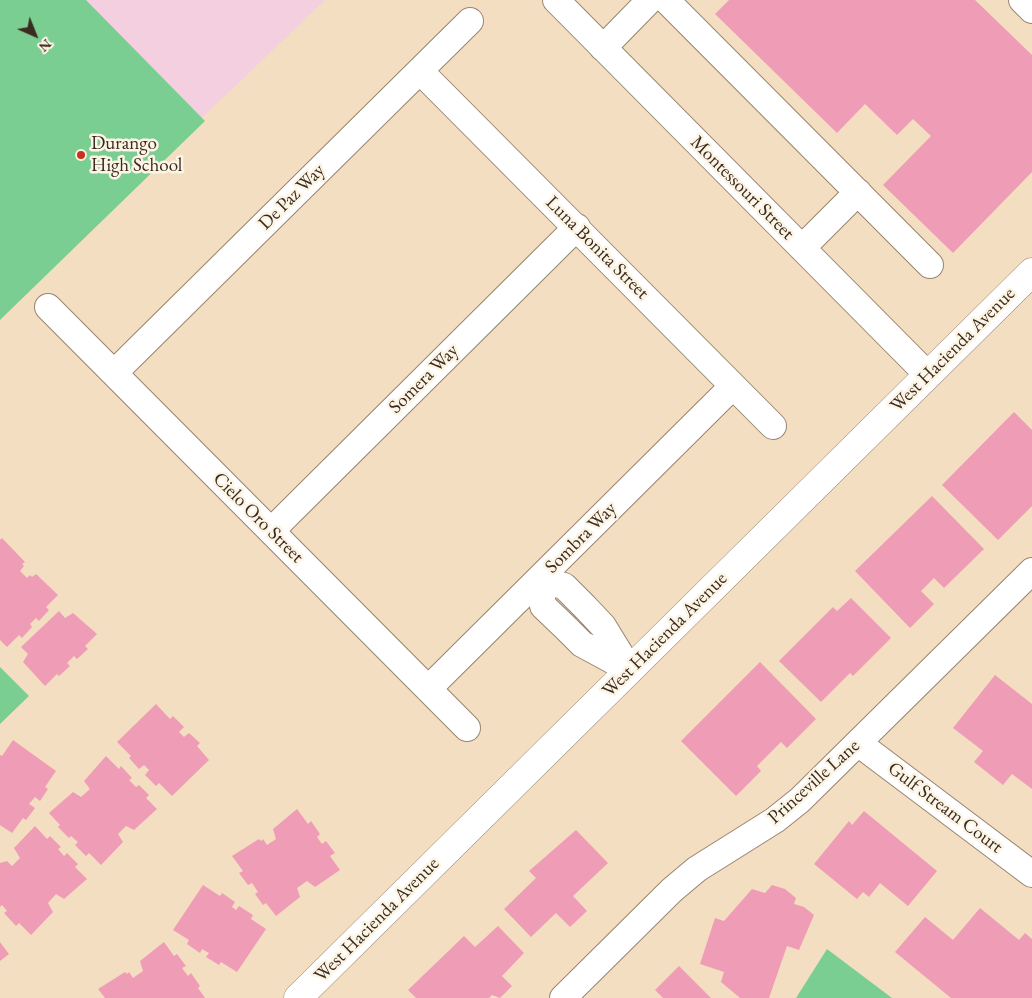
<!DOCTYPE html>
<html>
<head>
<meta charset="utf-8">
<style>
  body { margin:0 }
  #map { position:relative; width:1032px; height:998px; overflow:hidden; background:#f4dec1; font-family:"EB Garamond",serif }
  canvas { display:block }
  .north { position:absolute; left:10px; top:10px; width:50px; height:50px; -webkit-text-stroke:4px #fcf5e5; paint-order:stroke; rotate:136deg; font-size:14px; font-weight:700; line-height:20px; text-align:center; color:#3b2a1e }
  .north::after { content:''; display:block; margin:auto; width:18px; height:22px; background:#3b2a1e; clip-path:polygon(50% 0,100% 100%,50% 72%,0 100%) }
</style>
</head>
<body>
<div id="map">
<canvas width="1032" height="998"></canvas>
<div class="north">N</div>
</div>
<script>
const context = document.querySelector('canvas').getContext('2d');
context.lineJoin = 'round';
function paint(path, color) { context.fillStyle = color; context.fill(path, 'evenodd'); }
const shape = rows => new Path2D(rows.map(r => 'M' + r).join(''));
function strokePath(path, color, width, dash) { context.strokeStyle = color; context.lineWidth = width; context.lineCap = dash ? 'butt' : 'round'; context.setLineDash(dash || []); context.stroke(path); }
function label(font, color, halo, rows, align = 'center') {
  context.font = font + ' "EB Garamond",serif'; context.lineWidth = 5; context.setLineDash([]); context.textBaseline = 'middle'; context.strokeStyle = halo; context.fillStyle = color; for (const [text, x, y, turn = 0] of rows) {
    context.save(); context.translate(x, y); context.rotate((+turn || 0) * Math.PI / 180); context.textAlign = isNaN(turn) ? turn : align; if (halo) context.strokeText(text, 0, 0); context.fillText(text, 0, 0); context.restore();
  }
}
paint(shape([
  [0,0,325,0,0,311]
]), '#f3cfe0');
paint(shape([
  [0,0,86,0,205,121,0,320],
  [0,667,29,696,0,724],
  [827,949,892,998,796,998]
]), '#7bce91');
paint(shape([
  [729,0,975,0,1032,55,1032,172,953,253,883,185,931,136,913,119,897,135,865,104,837,133,715,14],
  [1014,412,1032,430,1032,506,998,540,942,485],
  [932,496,984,549,944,588,934,578,921,591,934,604,910,628,855,571],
  [2,538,25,562,22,564,24,566,20,571,27,578,30,575,32,577,36,574,58,595,46,607,49,610,39,621,36,618,30,624,32,627,22,638,19,635,7,647,0,640,0,540],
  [851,598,891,638,853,676,850,673,821,702,779,661,833,607,837,611],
  [59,611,65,618,73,613,97,634,85,646,88,649,77,659,74,656,67,663,70,666,59,676,57,674,45,686,23,662,28,654,21,647],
  [760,662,816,719,787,748,781,742,757,766,761,771,736,796,681,741],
  [995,675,1032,704,1032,789,1012,774,1003,785,974,762,983,751,953,728],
  [156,704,170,719,173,716,184,727,179,732,184,737,189,733,200,743,197,746,209,760,172,796,159,783,156,786,145,775,149,770,144,765,139,769,129,758,131,756,117,742],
  [13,740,56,771,45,787,48,789,40,801,35,797,29,804,35,808,26,820,23,818,12,833,0,825,0,755,2,756],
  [106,756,119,769,121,766,132,778,129,780,136,787,139,785,149,795,146,798,157,809,134,830,126,826,118,834,123,842,101,865,89,853,86,856,75,845,78,842,71,836,69,838,58,827,60,825,49,813,73,792,81,797,90,789,84,781],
  [297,809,308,824,311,821,320,834,317,837,322,844,326,841,335,853,330,856,340,870,315,887,307,881,297,888,300,897,276,916,266,903,263,905,255,894,258,892,252,883,248,885,239,873,243,871,232,856,259,839,261,841,263,839,267,845,276,839,273,829],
  [864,811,937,871,908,906,880,883,869,897,863,892,857,899,814,864,849,821,852,825],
  [35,826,47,839,50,836,61,847,58,849,64,856,67,853,78,864,75,867,87,879,64,899,56,894,48,903,53,912,31,935,19,923,16,926,4,913,7,911,2,905,0,907,0,863,7,861,12,866,20,858,14,848],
  [576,830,608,863,573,896,587,911,570,927,556,913,531,937,504,909,536,878,529,871],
  [203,885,220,896,222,893,235,902,232,907,236,910,239,906,253,915,251,919,266,929,237,972,221,962,219,965,206,957,209,953,202,949,200,953,187,944,189,940,173,930],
  [772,885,785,889,796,898,794,904,804,907,814,915,799,950,787,946,769,998,740,998,721,982,724,972,700,964,715,918,724,921,752,889,765,893],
  [980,908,1019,940,1025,933,1032,939,1032,998,951,998,895,952,925,917,953,940],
  [498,926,524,953,502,976,512,986,500,998,492,995,489,998,416,998,408,990,464,936,475,947],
  [0,942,9,954,0,961],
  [164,942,174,956,177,954,186,966,182,968,188,976,191,973,200,986,198,988,205,998,105,998,98,989,125,972,127,974,129,972,133,978,143,971,140,961],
  [679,966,711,998,663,998,655,990]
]), '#ef9cb6');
const minor = shape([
  [556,0,928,375],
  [666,0,930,265],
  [1022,0,1032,10],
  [603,48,650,0],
  [420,71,773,426],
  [802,248,858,192],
  [48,307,467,728],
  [114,373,470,21],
  [271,531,577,227],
  [539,580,564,586,586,608,603,626,630,670,582,644,565,627,543,606,539,580],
  [428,689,732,387],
  [858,743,1032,874],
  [563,998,672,890,697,869,775,820,800,800,1032,571]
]);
const major = shape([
  [298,998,1032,272]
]);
strokePath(minor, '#988470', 28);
strokePath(major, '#988470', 29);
strokePath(minor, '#fff', 26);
strokePath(major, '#fff', 28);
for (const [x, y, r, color] of [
  [81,155,5,"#c8321e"]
]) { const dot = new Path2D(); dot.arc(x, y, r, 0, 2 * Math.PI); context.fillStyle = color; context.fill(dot); strokePath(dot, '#fcf5e5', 2); }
label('19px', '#3b2a1e', '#fcf5e5', [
  ["Durango",91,144],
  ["High School",91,166]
], 'left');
label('19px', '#3b2a1e', '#fcf5e5', [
  ["Montessouri Street",742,188,45],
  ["De Paz Way",292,197,-45],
  ["Luna Bonita Street",597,248,45],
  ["West Hacienda Avenue",953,350,-45],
  ["Somera Way",424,379,-45],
  ["Cielo Oro Street",258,518,45],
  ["Sombra Way",581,538,-45],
  ["West Hacienda Avenue",665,635,-45],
  ["Princeville Lane",814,782,-42],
  ["Gulf Stream Court",945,808,37],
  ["West Hacienda Avenue",377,920,-45]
]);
</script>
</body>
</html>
